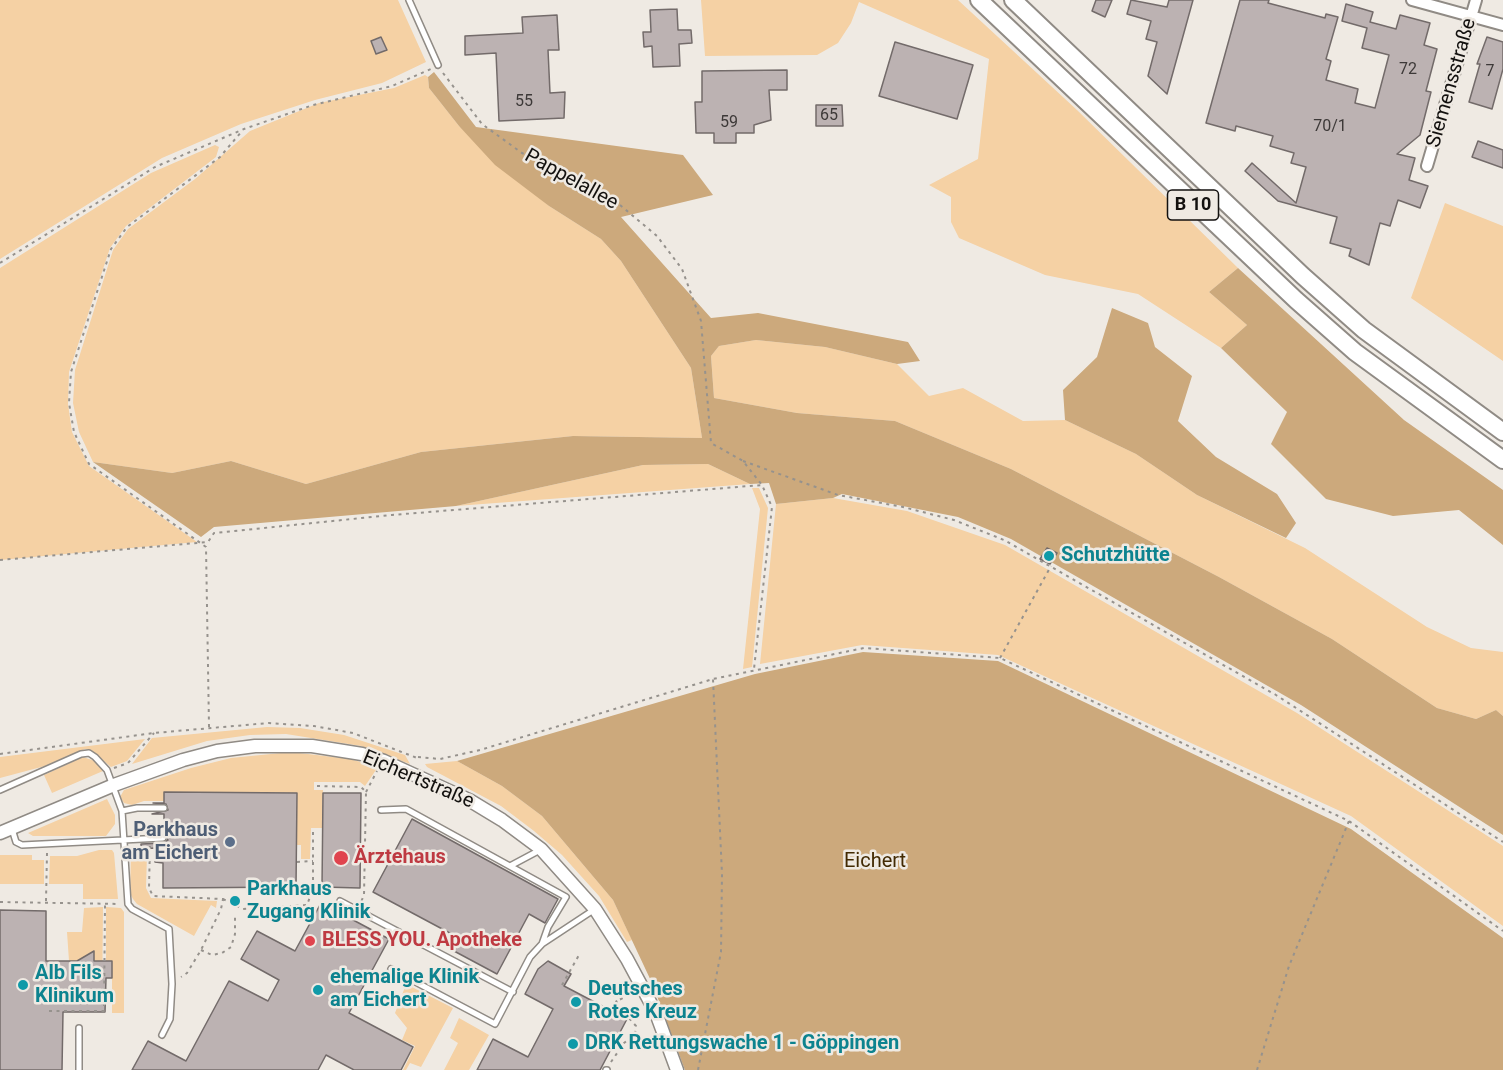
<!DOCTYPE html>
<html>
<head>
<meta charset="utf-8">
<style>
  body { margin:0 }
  canvas { display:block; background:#efeae3 }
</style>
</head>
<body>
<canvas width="1503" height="1070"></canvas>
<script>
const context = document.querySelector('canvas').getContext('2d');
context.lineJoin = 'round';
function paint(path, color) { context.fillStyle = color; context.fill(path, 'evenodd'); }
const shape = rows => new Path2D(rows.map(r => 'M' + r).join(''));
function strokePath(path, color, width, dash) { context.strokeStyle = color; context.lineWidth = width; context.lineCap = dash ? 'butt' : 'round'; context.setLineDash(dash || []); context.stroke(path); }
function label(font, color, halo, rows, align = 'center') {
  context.font = font + ' Roboto,sans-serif'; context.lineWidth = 5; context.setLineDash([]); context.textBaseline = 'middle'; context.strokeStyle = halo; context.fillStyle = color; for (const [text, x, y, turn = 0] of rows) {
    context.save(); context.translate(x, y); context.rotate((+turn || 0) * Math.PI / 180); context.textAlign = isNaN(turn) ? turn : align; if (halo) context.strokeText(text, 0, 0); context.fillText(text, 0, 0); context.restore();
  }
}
paint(shape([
  [0,0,398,0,426,62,382,83,315,100,241,124,162,158,0,259],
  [701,0,958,0,1077,110,1238,268,1209,292,1247,325,1221,348,1138,294,1045,275,959,238,951,222,951,197,929,185,978,159,989,59,859,2,851,23,838,43,817,55,705,56],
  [425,75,428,77,429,88,459,126,549,206,601,239,621,261,691,368,702,438,573,436,421,452,306,484,231,461,172,473,93,462,79,432,73,403,75,370,113,250,128,229,195,179,250,131,319,103,394,88],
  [215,145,219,147,216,157,126,226,110,248,69,372,68,404,72,432,89,466,197,542,0,560,0,268,151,173],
  [1445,203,1503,226,1503,361,1411,298],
  [756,340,825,347,897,364,929,396,963,388,1023,421,1065,420,1136,454,1197,495,1305,548,1427,627,1471,648,1503,652,1503,716,1496,710,1476,719,1437,708,1332,639,1219,577,1011,469,895,421,797,413,714,398,711,356,719,346],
  [708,464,750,484,456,506,643,465],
  [752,488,759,488,768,508,752,667,743,669,760,509],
  [833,498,907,511,1005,545,1297,713,1503,846,1503,926,1351,816,998,655,862,645,760,664,776,504],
  [267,727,300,728,344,735,405,755,410,764,361,746,286,734,250,735,207,741,132,764,152,738],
  [145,739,127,761,111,767,91,750,85,749,45,766,0,778,0,757],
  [291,752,350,759,378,767,365,786,360,782,314,782,314,790,323,790,322,828,311,828,310,859,301,859,301,845,297,845,297,793,164,792,164,801,144,801,132,805,124,803,120,797,124,790,191,768,231,758],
  [83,757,95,761,103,771,52,793,44,775],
  [457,761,502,786,542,816,613,900,632,940,627,942,599,896,562,855,534,831,501,806,427,767,425,764],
  [107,799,115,815,115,824,106,836,33,836,28,833],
  [99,850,112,850,114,853,118,899,83,899,83,884,49,884,50,856,77,856],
  [131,852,147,854,146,888,151,898,217,901,216,908,211,905,194,936,137,904,133,899,130,893],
  [0,855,32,855,32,860,44,860,44,884,0,884],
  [103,907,102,1010,46,1010,46,961,69,961,67,932,82,932,84,908],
  [106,907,121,908,124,912,124,1013,112,1013,112,978,106,978],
  [408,985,453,1008,421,1067,410,1063,406,1070,403,1070,415,1046,402,1040,407,1028,395,1013,405,987],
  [459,1018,489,1035,469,1070,444,1070,458,1043,450,1038]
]), '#f5d1a4');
paint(shape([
  [434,72,476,127,683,155,713,195,621,217,711,318,758,313,908,342,920,361,897,364,825,347,756,340,719,346,711,356,714,398,797,413,895,421,1011,469,1219,577,1332,639,1437,708,1476,719,1496,710,1503,716,1503,835,1301,705,1011,539,958,517,842,494,833,498,776,504,769,483,750,484,708,464,643,465,456,506,214,527,201,537,93,462,172,473,231,461,306,484,421,452,573,436,702,438,691,368,621,261,601,239,549,206,495,165,459,126,429,88,428,77],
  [1238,268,1404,420,1503,490,1503,545,1459,510,1393,516,1326,499,1271,444,1287,412,1221,348,1247,325,1209,292],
  [1112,308,1148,323,1155,347,1192,376,1178,421,1216,457,1277,494,1296,523,1286,538,1197,495,1136,454,1065,420,1063,390,1097,357],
  [863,652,998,661,1351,829,1503,938,1503,1070,685,1070,652,983,613,900,542,816,502,786,457,761,755,674]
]), '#cca97c');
const building = shape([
  [1096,0,1112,0,1105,17,1092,11,1096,0],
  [1131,0,1167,7,1169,0,1193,0,1167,94,1148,76,1157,42,1146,39,1151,21,1127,14,1131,0],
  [1240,0,1269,0,1268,3,1325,18,1326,14,1338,17,1326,59,1331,61,1326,80,1358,89,1355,103,1375,108,1389,55,1362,48,1367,28,1342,21,1346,4,1373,12,1370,22,1396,29,1400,15,1430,23,1424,45,1437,49,1426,91,1431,92,1420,135,1397,154,1415,158,1409,180,1428,186,1420,208,1398,200,1390,226,1380,223,1369,265,1349,256,1351,249,1330,243,1337,217,1278,201,1245,171,1252,163,1296,203,1306,167,1291,163,1294,153,1270,146,1273,136,1236,126,1235,131,1206,123,1240,0],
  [677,9,678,30,691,30,692,43,679,44,680,66,653,67,652,46,644,47,643,32,651,32,650,10,677,9],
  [557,15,559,50,548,50,550,93,565,92,564,118,499,121,496,53,465,55,465,36,523,33,522,17,557,15],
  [381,37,387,50,376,54,371,41,381,37],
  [1487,37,1503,42,1503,69,1492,109,1469,102,1480,64,1477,64,1487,37],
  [895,42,973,65,957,119,879,96,895,42],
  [787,70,787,90,769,90,771,120,754,125,754,133,736,133,736,143,714,143,714,133,696,133,695,102,702,102,702,71,787,70],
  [816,105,842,105,843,126,816,126,816,105],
  [1478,141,1503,150,1503,168,1472,157,1478,141],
  [1047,548,1057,553,1050,564,1040,559,1047,548],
  [164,792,297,793,296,887,163,888,163,863,155,862,155,848,141,849,141,844,163,843,168,840,164,833,164,814,152,814,168,810,166,804,153,803,164,803,164,792],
  [323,793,361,793,360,888,322,887,323,793],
  [412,819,558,899,545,923,529,914,497,974,454,951,461,939,373,892,412,819],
  [321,903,389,939,349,1013,413,1047,401,1070,354,1070,326,1055,318,1070,132,1070,148,1041,186,1061,229,981,268,1001,279,980,241,959,257,931,295,951,321,903],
  [0,910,46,911,46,961,77,961,94,951,94,961,112,961,112,978,106,978,105,1012,63,1012,62,1070,0,1070,0,910],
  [548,961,571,974,564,986,627,1019,600,1070,477,1070,493,1039,528,1057,553,1009,525,994,538,969,548,961]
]);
paint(building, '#bcb2b2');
strokePath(building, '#736b6a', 1.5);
const service = shape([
  [409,0,438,65],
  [0,790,81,754,89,753,95,757,107,770,122,811,128,904,132,909,169,929,172,984,170,1019,162,1035],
  [381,810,406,809,566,897,548,927,542,944],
  [122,811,137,808,164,808],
  [12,829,16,842,22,845,163,838],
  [510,866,540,850],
  [340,901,513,992],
  [391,969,495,1024,530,957,542,944,595,909],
  [79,1028,79,1070],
  [606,1070,607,1070]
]);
const minor = shape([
  [1412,0,1503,25],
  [1427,166,1476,0]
]);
const tertiary = shape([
  [0,833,114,785,183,760,217,751,255,746,312,746,362,754,384,761,469,800,502,820,541,849,595,909,627,959,656,1013,677,1070]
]);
const trunk = shape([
  [979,0,1296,300,1355,352,1503,460],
  [1013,0,1303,276,1364,330,1503,432]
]);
strokePath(service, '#908b85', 8);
strokePath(minor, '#908b85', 14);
strokePath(tertiary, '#908b85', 15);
strokePath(trunk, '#908b85', 20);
strokePath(shape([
  [443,73,482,124,522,153,608,195,657,236,682,269,701,321,711,443,743,461,762,485,772,507,754,669],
  [0,263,155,167,244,129,313,105,392,86,431,69],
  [743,461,838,495,903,507,954,520,1004,540,1276,695,1503,842],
  [0,560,208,542,214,533,392,515,762,485],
  [1000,658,1051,566],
  [209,727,206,547,89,464,74,432,69,403,71,372,111,249,127,227,220,157,242,131],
  [0,754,154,733,269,723,314,726,353,733,417,758],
  [418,757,440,759,480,750,713,679,864,648,1000,658,1349,821,1503,931],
  [114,768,128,763,154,733],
  [317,786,361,787,366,792,364,895,361,902],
  [366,792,377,771],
  [150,846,149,888,153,896,223,899,221,909,201,950,187,973,181,977],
  [297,862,313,861],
  [223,899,243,909,307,905,313,889,313,831],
  [46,901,47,853],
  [0,902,120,904],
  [201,950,212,955,222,953,231,947,235,934,235,914],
  [562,985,579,955],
  [49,1011,104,1011,105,904],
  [611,1011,617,1001,631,994],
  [611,1062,624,1043,635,1034,636,1026,619,1007,612,992],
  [698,1070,721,952,722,874,713,679],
  [1257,1070,1289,966,1349,821]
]), '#96928d', 2, [3, 4.5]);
strokePath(service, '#fff', 5);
strokePath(minor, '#fff', 10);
strokePath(tertiary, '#fff', 12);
strokePath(trunk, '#fff', 16);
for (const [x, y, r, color] of [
  [1049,556,6,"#0f9aa8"],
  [230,842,6,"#5c6f8a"],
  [341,858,8,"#e0444e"],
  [235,901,6,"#0f9aa8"],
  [310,941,6,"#e0444e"],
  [23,985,6,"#0f9aa8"],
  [318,990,6,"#0f9aa8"],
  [576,1002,6,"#0f9aa8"],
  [573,1044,6,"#0f9aa8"]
]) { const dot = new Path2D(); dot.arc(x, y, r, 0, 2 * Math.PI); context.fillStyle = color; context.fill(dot); strokePath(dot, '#efeae3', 2); }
label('16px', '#3d3938', null, [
  ["72",1408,70],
  ["7",1490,72],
  ["55",524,102],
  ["65",829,116],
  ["59",729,123],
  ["70/1",1330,127]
]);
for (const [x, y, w] of [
  [1193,205,51]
]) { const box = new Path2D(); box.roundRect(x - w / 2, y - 15, w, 30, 4.5); context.fillStyle = '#efeae3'; context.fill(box); strokePath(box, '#13110f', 1.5); }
label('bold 18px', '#13110f', null, [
  ["B 10",1193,205]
]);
label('20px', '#13110f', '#efeae3', [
  ["Siemensstraße",1452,83,-74],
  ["Pappelallee",571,180,29],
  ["Eichertstraße",418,780,23]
]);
label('bold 20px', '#0d838f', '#efeae3', [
  ["Schutzhütte",1061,556],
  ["Parkhaus",247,890],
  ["Zugang Klinik",247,913],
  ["Alb Fils",35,974],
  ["Klinikum",35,997],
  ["ehemalige Klinik",330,978],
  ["am Eichert",330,1001],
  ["Deutsches",588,990],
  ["Rotes Kreuz",588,1013],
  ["DRK Rettungswache 1 - Göppingen",585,1044]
], 'left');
label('bold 20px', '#4e5e75', '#efeae3', [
  ["Parkhaus",218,831],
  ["am Eichert",218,854]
], 'right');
label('bold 20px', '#be3a42', '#efeae3', [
  ["Ärztehaus",354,858],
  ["BLESS YOU. Apotheke",322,941]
], 'left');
label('20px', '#422a03', '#efeae3', [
  ["Eichert",875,862]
]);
</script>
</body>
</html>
